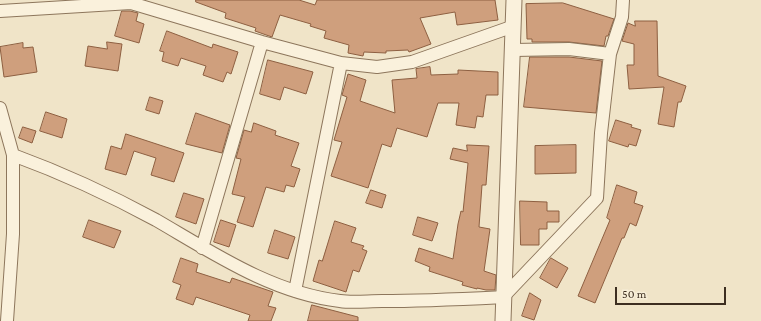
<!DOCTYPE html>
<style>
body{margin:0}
#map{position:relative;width:761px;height:321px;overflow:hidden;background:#f0e4c8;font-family:"Crimson Pro",serif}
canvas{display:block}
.scale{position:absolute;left:615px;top:287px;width:111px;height:18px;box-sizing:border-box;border:2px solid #3d2e20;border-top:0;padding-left:5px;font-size:12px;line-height:14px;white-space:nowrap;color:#3d2e20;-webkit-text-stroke:3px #f7eed8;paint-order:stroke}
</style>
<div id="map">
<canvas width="761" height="321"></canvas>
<div class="scale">50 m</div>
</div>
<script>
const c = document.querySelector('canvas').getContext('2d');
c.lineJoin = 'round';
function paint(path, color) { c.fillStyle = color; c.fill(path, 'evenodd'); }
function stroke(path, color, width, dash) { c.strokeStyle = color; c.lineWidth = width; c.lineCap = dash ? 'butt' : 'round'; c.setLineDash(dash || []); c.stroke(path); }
const building = new Path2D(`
 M 196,0 L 299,0 L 315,5 L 317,0 L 495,0 L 498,20 L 457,25 L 455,12 L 420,18 L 431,44 L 409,52 L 408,50 L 386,51 L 386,53 L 364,52 L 363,56 L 348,53 L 349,45 L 324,38 L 326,31 L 310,26 L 311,24 L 280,15 L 272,37 L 255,31 L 256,28 L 225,18 L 226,13 L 196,2 Z
 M 563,3 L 614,19 L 608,36 L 606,36 L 604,46 L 569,42 L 532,42 L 532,39 L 527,39 L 526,4 Z
 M 122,11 L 130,11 L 138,13 L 136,21 L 144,24 L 139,43 L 115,36 Z
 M 635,21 L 657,21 L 658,76 L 686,86 L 681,102 L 678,102 L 674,127 L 658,124 L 664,87 L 629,89 L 627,65 L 634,65 L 634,44 L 622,41 L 628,23 L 635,26 Z
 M 167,31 L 212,48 L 213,44 L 238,52 L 231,74 L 227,72 L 223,82 L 203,75 L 206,66 L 181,58 L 178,66 L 162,61 L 164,52 L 160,51 Z
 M 107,42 L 122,44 L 118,71 L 85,66 L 88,46 L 107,49 Z
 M 23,43 L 23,48 L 33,47 L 37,72 L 4,77 L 0,47 Z
 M 530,57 L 569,57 L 602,61 L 596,113 L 524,107 Z
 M 268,60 L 313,72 L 306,94 L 284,87 L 280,100 L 260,94 Z
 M 430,67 L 431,75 L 458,74 L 458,70 L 498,72 L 498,95 L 486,95 L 483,117 L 477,116 L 475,128 L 456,125 L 459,103 L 438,103 L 427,137 L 397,128 L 391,147 L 382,144 L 368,188 L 331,176 L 342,142 L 334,140 L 347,97 L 342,95 L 348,74 L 366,80 L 360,101 L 395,113 L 392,80 L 417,78 L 416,69 Z
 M 150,97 L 163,101 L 159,114 L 146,110 Z
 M 46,112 L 67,119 L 62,138 L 40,131 Z
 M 196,113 L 230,125 L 222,153 L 186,144 Z
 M 616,120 L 632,125 L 631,127 L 641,130 L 636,146 L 629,144 L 628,147 L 609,141 Z
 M 254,123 L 276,131 L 275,135 L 299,143 L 291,166 L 300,169 L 294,187 L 286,185 L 284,192 L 266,187 L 253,227 L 237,222 L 245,197 L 232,194 L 241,159 L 236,158 L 244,130 L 251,132 Z
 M 23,127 L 36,131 L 32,143 L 19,138 Z
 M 126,134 L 184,153 L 174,182 L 151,175 L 156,158 L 134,151 L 126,175 L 105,169 L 111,146 L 121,149 Z
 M 467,145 L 489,146 L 486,185 L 482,185 L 479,227 L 490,229 L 484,271 L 496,275 L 495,290 L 486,290 L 477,288 L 477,289 L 462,285 L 463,282 L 429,271 L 430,267 L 415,261 L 419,248 L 453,259 L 458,224 L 461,211 L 463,212 L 468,163 L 450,159 L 453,148 L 467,151 Z
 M 576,145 L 576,173 L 535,174 L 535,146 Z
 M 617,185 L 637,192 L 634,203 L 643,206 L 636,226 L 630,223 L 624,238 L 622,238 L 595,303 L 578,296 L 610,220 L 607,218 Z
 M 371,190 L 386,195 L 382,208 L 366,203 Z
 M 184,193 L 204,199 L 196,224 L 176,217 Z
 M 520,201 L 547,202 L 547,211 L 559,211 L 559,222 L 547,222 L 547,229 L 539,229 L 539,245 L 521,245 Z
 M 418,217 L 438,223 L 432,241 L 413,235 Z
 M 89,220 L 121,231 L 114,248 L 83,237 Z
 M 221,220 L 236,225 L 229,247 L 214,242 Z
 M 335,221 L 356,228 L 351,242 L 364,246 L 362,249 L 367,251 L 359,272 L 353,270 L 346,292 L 313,281 L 319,260 L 322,261 Z
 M 275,230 L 295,237 L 288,259 L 268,253 Z
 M 181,258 L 198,264 L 196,272 L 230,283 L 232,278 L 273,292 L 268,306 L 276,308 L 271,321 L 248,321 L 250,315 L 196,297 L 193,305 L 176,299 L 181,285 L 173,282 Z
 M 551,258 L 568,268 L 557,288 L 540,278 Z
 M 530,293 L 541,300 L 534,320 L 522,316 Z
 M 312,305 L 358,317 L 358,321 L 308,321 Z`);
paint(building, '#cf9f7d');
stroke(building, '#8d5f41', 1);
const minor = new Path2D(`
 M 0,11 L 131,3 L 262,42 L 341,63 L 377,67 L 412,62 L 514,26
 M 514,50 L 569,49 L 610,54
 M 0,108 L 13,155 L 13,234 L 7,321
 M 13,155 C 62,173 110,195 156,220 C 213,253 272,293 340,301 C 353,303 368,301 382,301 C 422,301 462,299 503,297 L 597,198 L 601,133 L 610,54 L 622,17 L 623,0
 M 202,248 L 262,42
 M 295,291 L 341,63`);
const tertiary = new Path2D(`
 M 503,321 L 514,0`);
stroke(minor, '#8d765c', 14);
stroke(tertiary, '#8d765c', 17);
stroke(minor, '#faf1dc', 12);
stroke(tertiary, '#faf1dc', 15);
</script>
